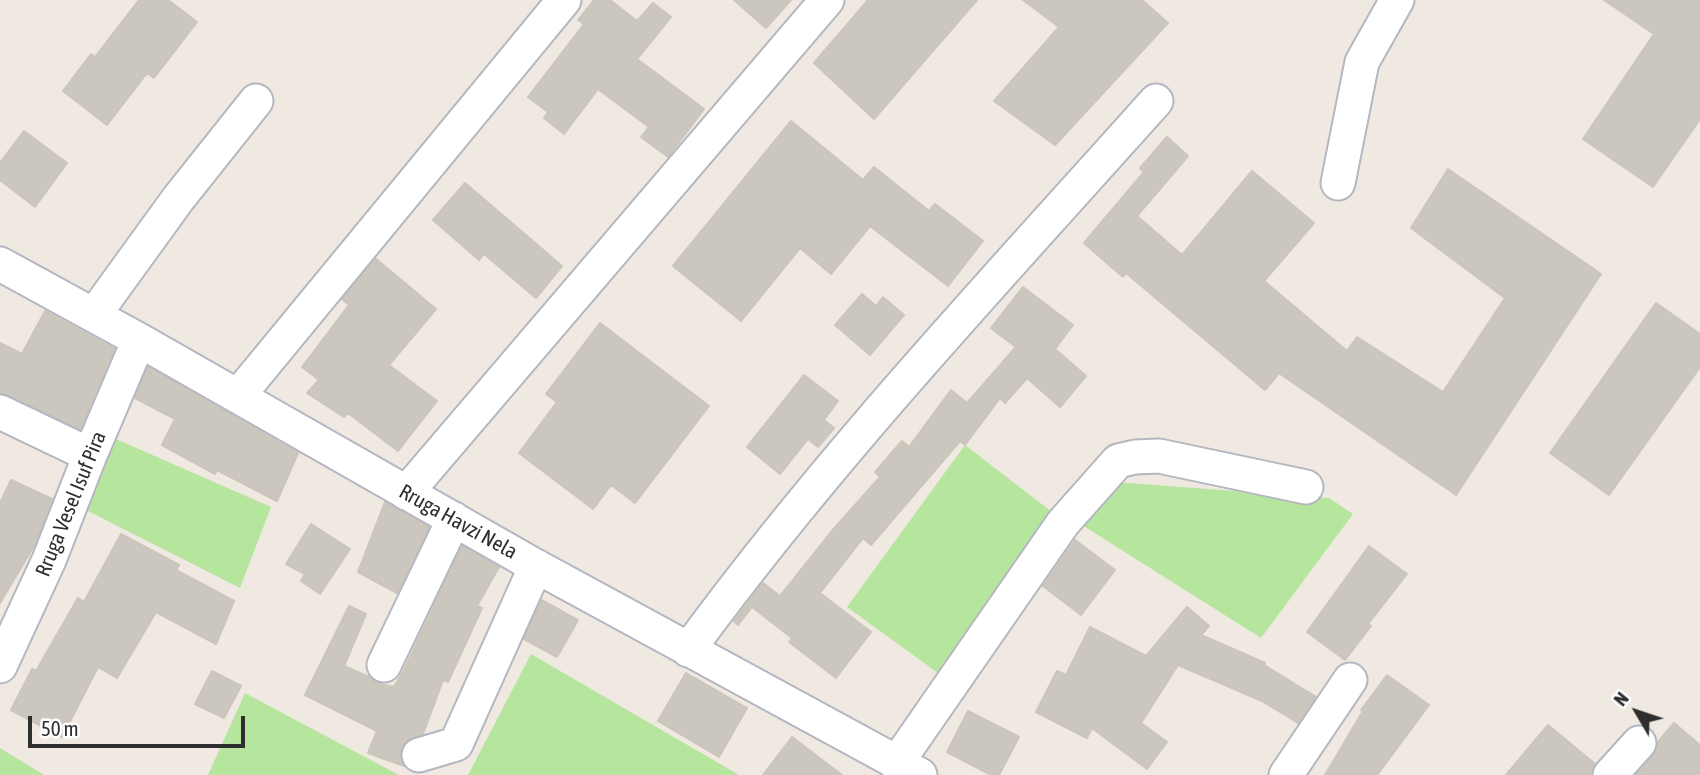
<!DOCTYPE html>
<style>
body{margin:0}
#map{position:relative;width:1700px;height:775px;overflow:hidden;background:#efe9e1;font-family:"Asap Condensed",sans-serif}
canvas{display:block}
.north{position:absolute;left:1602px;top:677px;width:70px;height:70px;-webkit-text-stroke:5px #fff;paint-order:stroke;rotate:309deg;font-size:19px;font-weight:700;line-height:28px;text-align:center;color:#2e2e2e}
.north::after{content:'';display:block;margin:auto;width:24px;height:32px;background:#2e2e2e;clip-path:polygon(50% 0,100% 100%,50% 72%,0 100%)}
.scale{position:absolute;left:28px;top:716px;width:217px;height:32px;box-sizing:border-box;border:4px solid #2e2e2e;border-top:0;padding-left:9px;font-size:21px;line-height:24px;white-space:nowrap;color:#2e2e2e;-webkit-text-stroke:5px #fff;paint-order:stroke}
</style>
<div id="map">
<canvas width="1700" height="775"></canvas>
<div class="north">N</div>
<div class="scale">50 m</div>
</div>
<script>
const c = document.querySelector('canvas').getContext('2d');
c.lineJoin = 'round';
function paint(path, color) { c.fillStyle = color; c.fill(path, 'evenodd'); }
function stroke(path, color, width, dash) { c.strokeStyle = color; c.lineWidth = width; c.lineCap = dash ? 'butt' : 'round'; c.setLineDash(dash || []); c.stroke(path); }
function label(font, color, halo, rows, align = 'center') {
  c.font = font + ' "Asap Condensed",sans-serif'; c.lineWidth = 5; c.setLineDash([]); c.textBaseline = 'middle'; c.strokeStyle = halo; c.fillStyle = color; for (const [text, x, y, turn = 0] of rows) {
    c.save(); c.translate(x, y); c.rotate((+turn || 0) * Math.PI / 180); c.textAlign = isNaN(turn) ? turn : align; if (halo) c.strokeText(text, 0, 0); c.fillText(text, 0, 0); c.restore();
  }
}
paint(new Path2D(`
 M 116,439 L 271,507 L 240,588 L 88,511 Z
 M 965,445 L 1052,512 L 938,673 L 847,607 Z
 M 1114,482 L 1329,498 L 1353,514 L 1261,638 L 1082,525 Z
 M 531,654 L 739,775 L 468,775 Z
 M 245,693 L 399,775 L 208,775 Z
 M 0,748 L 44,775 L 0,775 Z`), '#b6e59e');
const building = new Path2D(`
 M 139,0 L 168,0 L 197,22 L 154,78 L 147,73 L 107,125 L 63,91 L 91,54 L 95,57 Z
 M 594,0 L 610,0 L 637,21 L 653,3 L 671,17 L 637,59 L 704,109 L 668,157 L 641,137 L 649,127 L 598,89 L 564,134 L 544,118 L 548,112 L 528,97 L 584,24 L 578,20 Z
 M 734,0 L 791,0 L 766,28 Z
 M 868,0 L 977,0 L 874,119 L 814,63 Z
 M 1023,0 L 1142,0 L 1168,23 L 1055,145 L 994,101 L 1059,27 Z
 M 1604,0 L 1700,0 L 1700,119 L 1653,187 L 1583,139 L 1654,34 Z
 M 791,121 L 863,180 L 874,167 L 929,211 L 935,204 L 983,241 L 948,286 L 870,226 L 831,274 L 800,248 L 741,321 L 673,266 Z
 M 24,131 L 67,163 L 35,207 L 0,180 L 0,163 Z
 M 1167,137 L 1188,156 L 1137,216 L 1182,255 L 1252,171 L 1314,223 L 1264,281 L 1347,351 L 1357,337 L 1443,392 L 1505,298 L 1411,228 L 1448,169 L 1601,274 L 1456,495 L 1279,373 L 1265,390 L 1126,273 L 1123,277 L 1084,243 L 1144,172 L 1140,168 Z
 M 465,183 L 562,266 L 536,298 L 484,254 L 479,260 L 433,220 Z
 M 376,259 L 436,309 L 389,365 L 437,401 L 398,451 L 348,413 L 344,417 L 307,393 L 319,380 L 302,367 L 349,305 L 342,299 Z
 M 1023,287 L 1073,325 L 1055,349 L 1086,376 L 1060,407 L 1027,378 L 1005,403 L 1000,398 L 965,445 L 960,441 L 871,545 L 863,538 L 820,593 L 871,632 L 836,678 L 789,642 L 792,638 L 752,607 L 738,625 L 734,621 L 763,583 L 780,596 L 831,532 L 880,477 L 875,472 L 902,441 L 909,447 L 951,390 L 967,403 L 1016,347 L 991,328 Z
 M 862,294 L 876,306 L 883,297 L 904,315 L 870,355 L 835,325 Z
 M 1656,303 L 1700,334 L 1700,367 L 1609,495 L 1550,453 Z
 M 45,311 L 114,349 L 80,429 L 8,395 L 0,393 L 0,343 L 22,354 Z
 M 600,323 L 709,406 L 635,503 L 611,485 L 593,509 L 519,453 L 557,402 L 546,394 Z
 M 148,367 L 298,453 L 277,501 L 217,470 L 215,474 L 162,445 L 175,419 L 135,398 Z
 M 804,375 L 838,401 L 824,420 L 834,428 L 818,447 L 808,439 L 780,474 L 747,447 Z
 M 11,480 L 52,499 L 34,546 L 0,603 L 0,503 Z
 M 385,502 L 429,527 L 397,593 L 358,572 Z
 M 311,524 L 350,549 L 320,594 L 301,581 L 305,574 L 286,564 Z
 M 121,534 L 179,565 L 176,570 L 234,601 L 216,644 L 156,612 L 117,678 L 98,667 L 62,737 L 11,710 L 32,669 L 36,671 L 78,598 L 84,602 Z
 M 1075,540 L 1115,570 L 1081,615 L 1043,586 Z
 M 462,546 L 499,567 L 477,606 L 482,608 L 448,682 L 443,680 L 423,734 L 406,741 L 401,750 L 400,760 L 404,766 L 368,753 L 377,731 L 305,695 L 349,606 L 366,614 L 344,666 L 369,677 L 376,683 L 394,687 L 404,670 Z
 M 1369,546 L 1407,574 L 1368,624 L 1371,626 L 1345,660 L 1307,632 Z
 M 542,600 L 578,620 L 557,657 L 524,639 Z
 M 1187,607 L 1209,626 L 1201,635 L 1265,663 L 1264,665 L 1316,697 L 1298,723 L 1262,701 L 1178,665 L 1141,723 L 1167,742 L 1147,769 L 1092,728 L 1087,738 L 1036,712 L 1057,671 L 1066,675 L 1090,627 L 1146,656 Z
 M 212,671 L 241,686 L 224,718 L 195,704 Z
 M 686,673 L 747,708 L 719,757 L 658,721 Z
 M 1387,675 L 1429,705 L 1377,775 L 1325,775 L 1363,711 L 1361,710 Z
 M 968,711 L 1019,737 L 999,775 L 991,775 L 947,752 Z
 M 1674,723 L 1700,745 L 1700,775 L 1636,775 L 1653,756 L 1658,742 Z
 M 1548,725 L 1595,764 L 1591,775 L 1506,775 Z
 M 792,737 L 842,775 L 763,775 Z`);
paint(building, '#cbc7bf');
stroke(building, '#cbc5ba', 2);
const minor = new Path2D(`
 M 1338,183 L 1362,62 L 1397,0
 M 0,264 L 139,340 L 532,564 L 920,775
 M 94,315 L 178,199 L 256,101
 M 238,396 L 564,0
 M 0,412 L 90,455
 M 406,493 L 827,0
 M 688,650 C 830,456 996,280 1156,101
 M 384,665 L 454,519
 M 0,666 L 49,560 L 90,455 L 139,340
 M 419,755 L 456,744 L 536,566
 M 896,764 L 1063,523 L 1118,461 L 1135,457 L 1159,456 L 1306,487
 M 1286,775 L 1350,680
 M 1610,775 L 1639,743`);
stroke(minor, '#b4b7c1', 37);
stroke(minor, '#fff', 33);
label('21px', '#2e2e2e', '#fff', [
 ["Rruga Vesel Isuf Pira",71,504,-68],
 ["Rruga Havzi Nela",458,522,29]
]);
</script>
